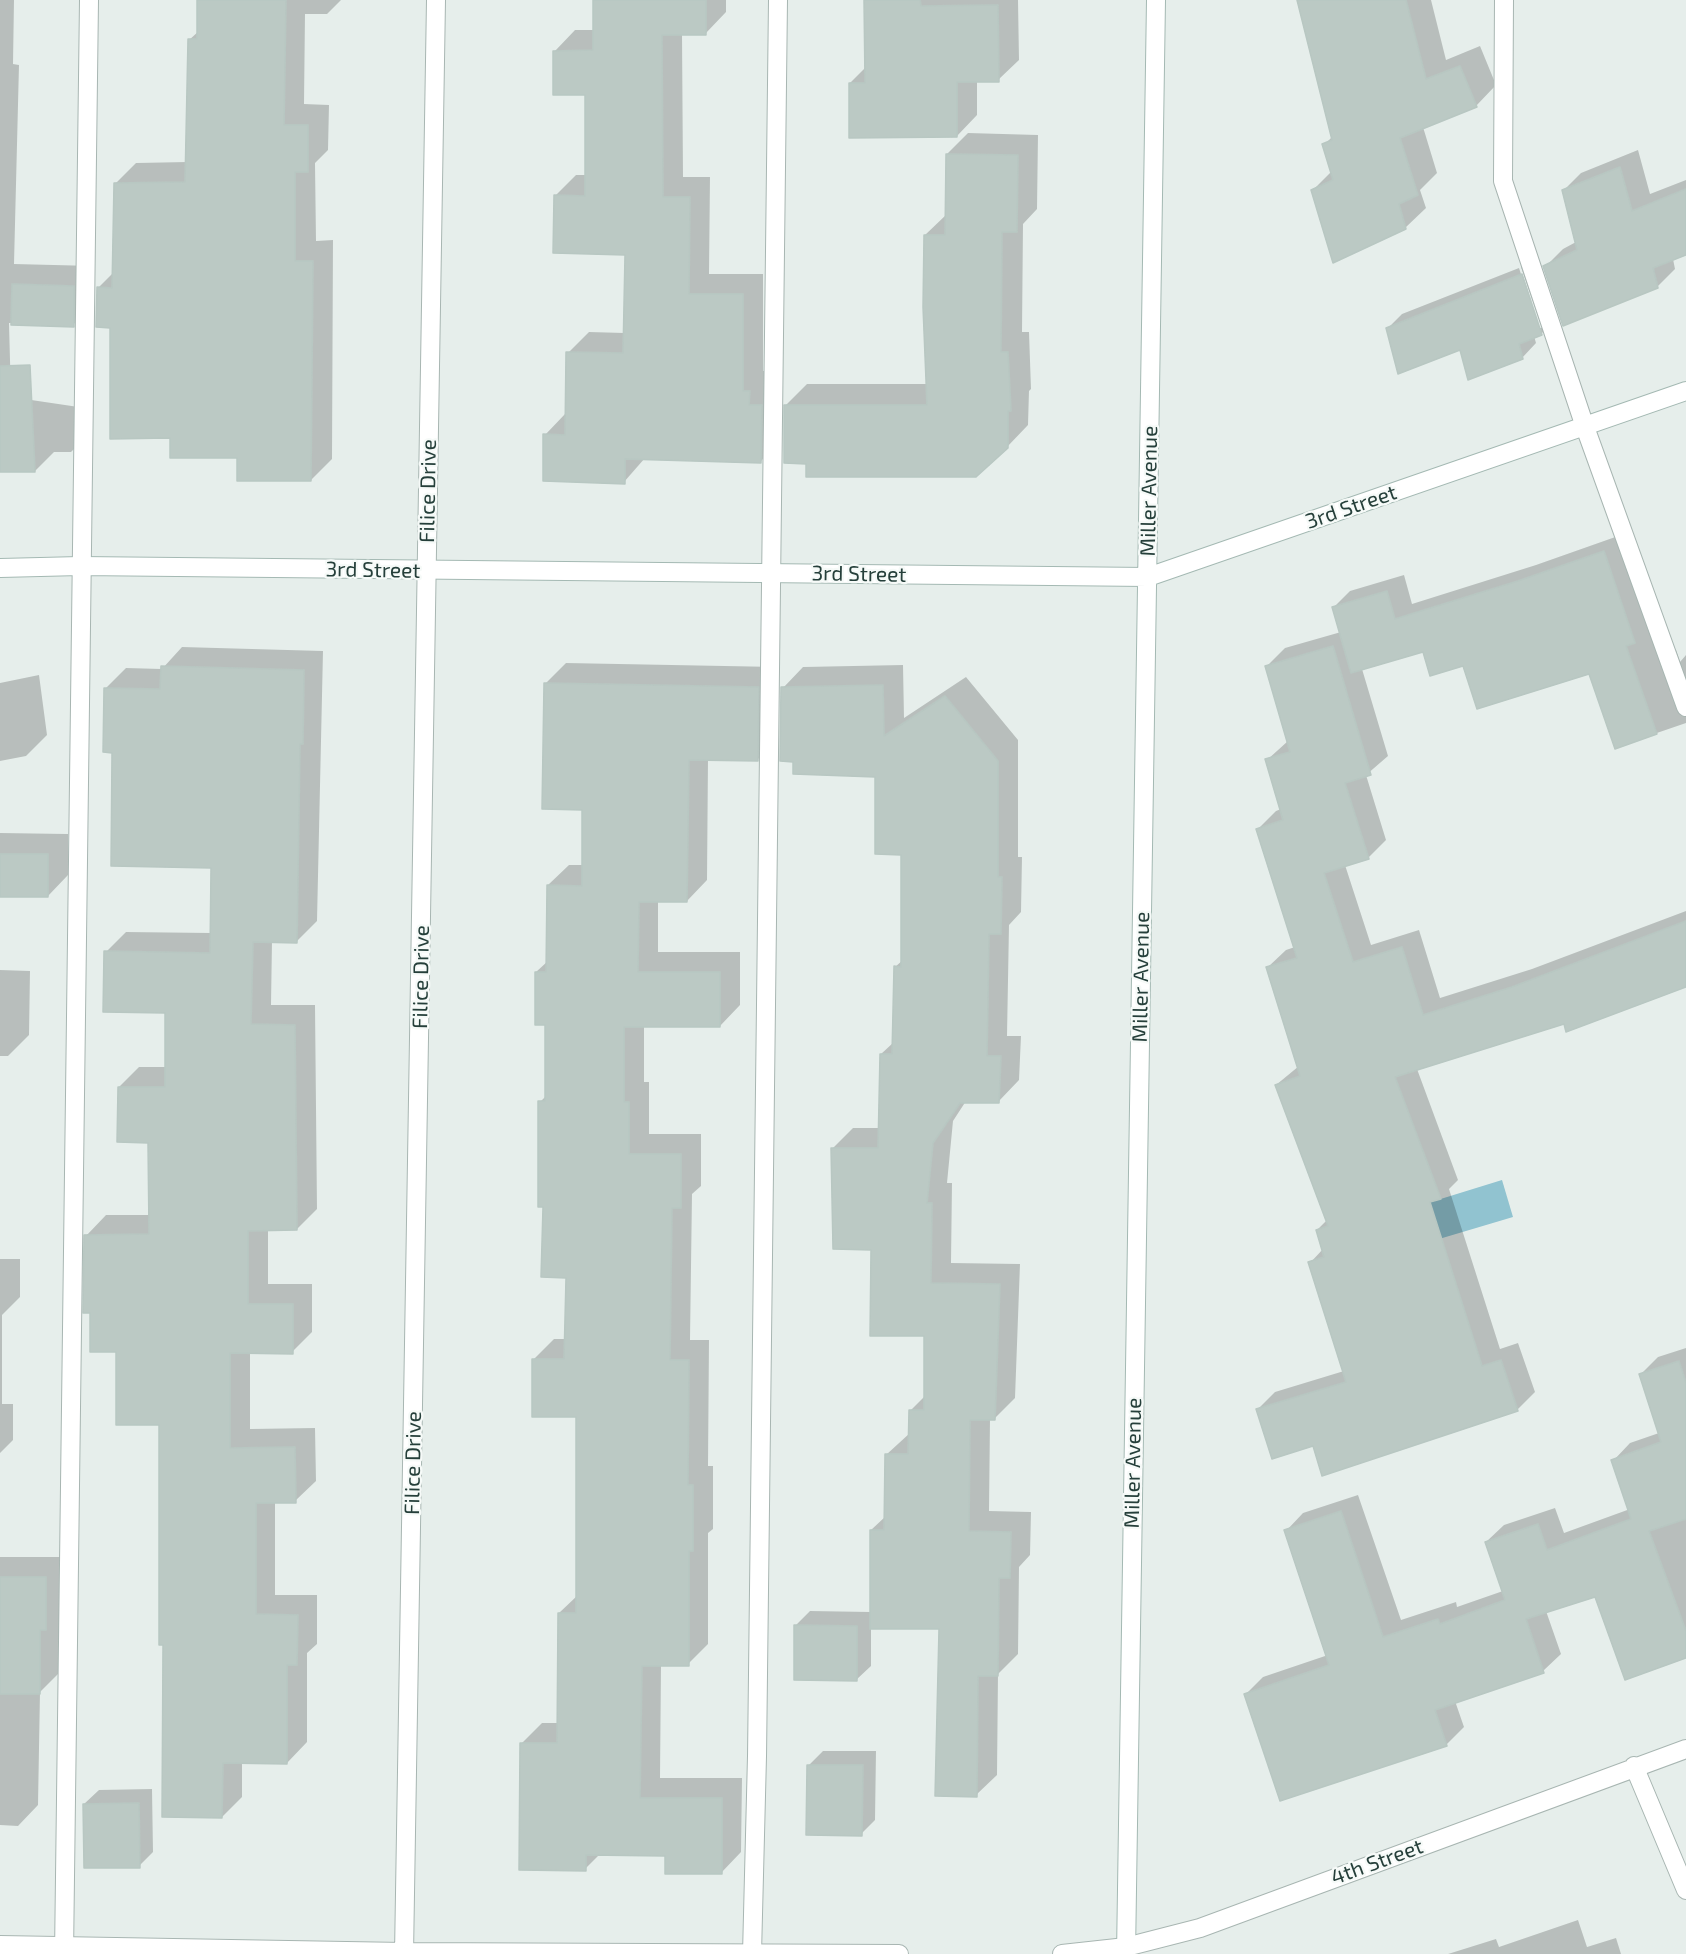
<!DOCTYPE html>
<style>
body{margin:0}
canvas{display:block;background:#e6eeeb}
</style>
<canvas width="1686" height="1954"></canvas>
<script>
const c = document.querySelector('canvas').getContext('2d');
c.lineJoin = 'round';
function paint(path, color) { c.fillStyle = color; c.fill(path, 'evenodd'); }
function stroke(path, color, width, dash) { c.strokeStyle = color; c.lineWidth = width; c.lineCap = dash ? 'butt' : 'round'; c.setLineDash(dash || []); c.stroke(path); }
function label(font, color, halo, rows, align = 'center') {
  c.font = font + ' "Exo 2",sans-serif'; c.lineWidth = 4.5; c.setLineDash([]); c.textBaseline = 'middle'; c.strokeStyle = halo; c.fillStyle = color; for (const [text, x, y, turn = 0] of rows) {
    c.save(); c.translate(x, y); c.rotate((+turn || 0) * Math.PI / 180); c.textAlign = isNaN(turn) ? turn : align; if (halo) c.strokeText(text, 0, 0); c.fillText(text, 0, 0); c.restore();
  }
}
paint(new Path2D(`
 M 1502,1180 L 1513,1217 L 1429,1242 L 1418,1206 Z`), '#91c3d0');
paint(new Path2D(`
 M 0,0 L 14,0 L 13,64 L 19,65 L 14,264 L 94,266 L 93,305 L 73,325 L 9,323 L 11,397 L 92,409 L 92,431 L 71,452 L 54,452 L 35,471 L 0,470 Z
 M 199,0 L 341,0 L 327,14 L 305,14 L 304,104 L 329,105 L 328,150 L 315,163 L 316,241 L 333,240 L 332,459 L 311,480 L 171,436 L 111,326 L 98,288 L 114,272 L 115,184 L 136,163 L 187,162 L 189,40 L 199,31 Z
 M 595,0 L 726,0 L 726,12 L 706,33 L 682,33 L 683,177 L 710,177 L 709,274 L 763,274 L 763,371 L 770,371 L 781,440 L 761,461 L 645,458 L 624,482 L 545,435 L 565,414 L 568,353 L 589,332 L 625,333 L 627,253 L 555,196 L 576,175 L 586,175 L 586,94 L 555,51 L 575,30 L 595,30 Z
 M 865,0 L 1018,0 L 1019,60 L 998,80 L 977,80 L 977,115 L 957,136 L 850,83 L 866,67 Z
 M 1299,0 L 1431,0 L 1446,60 L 1480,46 L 1496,85 L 1476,106 L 1423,127 L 1437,173 L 1420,190 L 1426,208 L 1405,228 L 1313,190 L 1332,171 L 1324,145 L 1333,136 Z
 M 968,133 L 1038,135 L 1037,209 L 1023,224 L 1022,332 L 1029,332 L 1031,389 L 1029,391 L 1028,425 L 1007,447 L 807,462 L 786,405 L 807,384 L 928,384 L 925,235 L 947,214 L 947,154 Z
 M 1638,150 L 1650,194 L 1686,180 L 1686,253 L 1673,259 L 1675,269 L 1657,287 L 1545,267 L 1563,249 L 1576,242 L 1563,191 L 1581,173 Z
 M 1536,261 L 1556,319 L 1542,333 L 1534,336 L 1536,343 L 1522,358 L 1461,348 L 1388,328 L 1402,314 L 1519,268 L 1539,328 L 1542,328 L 1521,267 Z
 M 1621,535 L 1661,655 L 1676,650 L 1680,662 L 1686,655 L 1686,723 L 1616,747 L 1590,672 L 1464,664 L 1424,651 L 1362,669 L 1388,756 L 1366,775 L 1386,840 L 1368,858 L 1345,865 L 1371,945 L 1419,930 L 1440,998 L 1532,969 L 1686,911 L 1686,985 L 1417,1069 L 1458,1180 L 1449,1189 L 1500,1349 L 1518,1343 L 1535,1392 L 1517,1410 L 1313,1444 L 1257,1410 L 1275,1392 L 1344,1371 L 1310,1263 L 1323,1249 L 1317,1230 L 1327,1220 L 1276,1085 L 1299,1066 L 1268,967 L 1286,950 L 1295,947 L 1258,829 L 1276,811 L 1281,809 L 1267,760 L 1288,741 L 1267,666 L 1285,648 L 1341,632 L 1334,607 L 1350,591 L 1404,575 L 1412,604 L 1536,565 Z
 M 182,647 L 323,651 L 317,921 L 297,941 L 272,941 L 271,1005 L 315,1005 L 317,1209 L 297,1229 L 268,1229 L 268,1284 L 312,1284 L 312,1332 L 292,1352 L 250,1352 L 250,1429 L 315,1428 L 316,1481 L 295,1501 L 275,1502 L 275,1595 L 317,1595 L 317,1644 L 307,1653 L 307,1742 L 287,1763 L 242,1762 L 242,1797 L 222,1817 L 165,1644 L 160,1424 L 92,1312 L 86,1236 L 106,1215 L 150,1215 L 149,1142 L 119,1087 L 139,1067 L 166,1067 L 166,1011 L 106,952 L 126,932 L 212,933 L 213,867 L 114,751 L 106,688 L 126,668 L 162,669 Z
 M 566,663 L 778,667 L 778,739 L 757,760 L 708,759 L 707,880 L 687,901 L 658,900 L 658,952 L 740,952 L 740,1005 L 720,1026 L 644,1026 L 644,1082 L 649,1082 L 649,1134 L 701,1134 L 701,1186 L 692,1194 L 690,1340 L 709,1340 L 708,1466 L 713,1466 L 713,1529 L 708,1533 L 708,1644 L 688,1664 L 661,1664 L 660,1778 L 742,1778 L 741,1852 L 721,1873 L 666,1855 L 601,1853 L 585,1869 L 522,1743 L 542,1723 L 559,1723 L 559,1613 L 578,1595 L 578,1416 L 533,1360 L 554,1339 L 566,1339 L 567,1276 L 545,1205 L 540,1102 L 546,1096 L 546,1023 L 536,972 L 548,961 L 548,885 L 569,865 L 583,865 L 583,809 L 545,684 Z
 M 903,665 L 904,718 L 966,677 L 1018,740 L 1018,857 L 1022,857 L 1021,912 L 1009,925 L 1007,1036 L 1021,1036 L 1019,1080 L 999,1101 L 966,1101 L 953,1121 L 947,1183 L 952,1183 L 951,1263 L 1020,1264 L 1015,1398 L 994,1419 L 990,1419 L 989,1511 L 1031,1512 L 1030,1555 L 1019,1567 L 1018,1654 L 998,1674 L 997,1775 L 976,1795 L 941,1627 L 871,1627 L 871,1666 L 856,1680 L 796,1625 L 810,1611 L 871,1612 L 871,1530 L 886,1516 L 887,1454 L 910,1433 L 910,1411 L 926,1395 L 926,1335 L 872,1249 L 832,1149 L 853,1128 L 880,1128 L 881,1054 L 894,1042 L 895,967 L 903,960 L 903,854 L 876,776 L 783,688 L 803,667 Z
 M 39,675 L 47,735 L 26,756 L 0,761 L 0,683 Z
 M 0,833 L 68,834 L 68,875 L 48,896 L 0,895 Z
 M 0,970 L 30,971 L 29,1035 L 8,1056 L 0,1056 Z
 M 0,1259 L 20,1259 L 20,1297 L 2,1315 L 2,1404 L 13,1404 L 13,1440 L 0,1453 Z
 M 1686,1348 L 1686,1656 L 1596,1595 L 1546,1611 L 1561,1654 L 1543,1671 L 1455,1701 L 1464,1727 L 1447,1744 L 1281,1799 L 1246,1694 L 1263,1677 L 1328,1655 L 1286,1531 L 1303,1513 L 1358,1495 L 1401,1620 L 1456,1602 L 1457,1607 L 1503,1591 L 1486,1542 L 1504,1525 L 1555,1508 L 1564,1533 L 1630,1509 L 1613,1461 L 1630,1443 L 1659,1433 L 1640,1375 L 1658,1357 Z
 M 0,1557 L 66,1557 L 60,1672 L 40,1692 L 38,1805 L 18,1826 L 0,1825 Z
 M 823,1751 L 876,1751 L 875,1820 L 861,1834 L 809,1765 Z
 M 152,1789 L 153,1852 L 139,1866 L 84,1804 L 99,1790 Z
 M 1578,1920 L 1587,1947 L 1616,1938 L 1621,1954 L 1448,1954 L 1496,1939 L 1499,1947 Z`), '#0003');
const building = new Path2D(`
 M 197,0 L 286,0 L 284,125 L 308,125 L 308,172 L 295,172 L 295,261 L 313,261 L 311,481 L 237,481 L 237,458 L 170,458 L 170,438 L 110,439 L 110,328 L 96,327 L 97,287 L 112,288 L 114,183 L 185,182 L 188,39 L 197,39 Z
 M 593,0 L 706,0 L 706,35 L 662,35 L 663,197 L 690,197 L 689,294 L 743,294 L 743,391 L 750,391 L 749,405 L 762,405 L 761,463 L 625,459 L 625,484 L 543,481 L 543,434 L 565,435 L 566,352 L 623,353 L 625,255 L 553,253 L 554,195 L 585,196 L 585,95 L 553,95 L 553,51 L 593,50 Z
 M 864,0 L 920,0 L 921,6 L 998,5 L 999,82 L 957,82 L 957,137 L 849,138 L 849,83 L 865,83 Z
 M 1297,0 L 1406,0 L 1426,79 L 1460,66 L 1477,107 L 1400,138 L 1418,195 L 1399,204 L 1406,229 L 1333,263 L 1311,190 L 1333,180 L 1322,144 L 1332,140 Z
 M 946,154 L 1018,155 L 1017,232 L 1002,232 L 1001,352 L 1008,352 L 1011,411 L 1008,411 L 1008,448 L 976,477 L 806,477 L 806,464 L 784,463 L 784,405 L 927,405 L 923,307 L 924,235 L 945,235 Z
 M 1620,167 L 1632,211 L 1686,189 L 1686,255 L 1653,268 L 1658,288 L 1563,326 L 1543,266 L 1577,250 L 1562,190 Z
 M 1522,274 L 1542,335 L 1519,344 L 1523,359 L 1468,380 L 1460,350 L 1398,374 L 1386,328 Z
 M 12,284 L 74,286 L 74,327 L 11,325 Z
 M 30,365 L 35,472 L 0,472 L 0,366 Z
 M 1604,551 L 1635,643 L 1626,646 L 1657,734 L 1615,749 L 1589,674 L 1477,709 L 1463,666 L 1430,676 L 1423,652 L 1351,673 L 1332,607 L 1387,591 L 1395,619 L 1518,581 Z
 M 1333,646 L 1371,775 L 1345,783 L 1369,859 L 1324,873 L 1353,962 L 1402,947 L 1423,1015 L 1512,987 L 1686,921 L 1686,987 L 1566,1032 L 1564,1024 L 1395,1077 L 1441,1199 L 1430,1202 L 1482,1366 L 1501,1360 L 1518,1411 L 1322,1476 L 1313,1446 L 1272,1459 L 1256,1409 L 1346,1382 L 1308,1262 L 1324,1257 L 1316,1230 L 1328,1226 L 1275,1085 L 1300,1076 L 1266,967 L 1297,958 L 1256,829 L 1283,820 L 1265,759 L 1290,752 L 1265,666 Z
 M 161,666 L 304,670 L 303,744 L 300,744 L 297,943 L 253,942 L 251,1024 L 295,1025 L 297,1230 L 248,1231 L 248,1304 L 293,1304 L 293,1354 L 230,1353 L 230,1448 L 295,1447 L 296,1503 L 256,1503 L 256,1614 L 298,1615 L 297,1665 L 287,1665 L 287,1764 L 223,1763 L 222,1818 L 162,1817 L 163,1645 L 159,1645 L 159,1425 L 116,1425 L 116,1352 L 90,1352 L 90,1313 L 83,1313 L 84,1235 L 149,1234 L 148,1143 L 117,1142 L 118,1087 L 165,1087 L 165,1013 L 103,1012 L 104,951 L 210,953 L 211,868 L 111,866 L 112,753 L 103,752 L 104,688 L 160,689 Z
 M 544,683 L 759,687 L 758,761 L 689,760 L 687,902 L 639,902 L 638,972 L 720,972 L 720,1027 L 624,1027 L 624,1102 L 629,1102 L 629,1154 L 681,1154 L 681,1208 L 672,1208 L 670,1360 L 689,1360 L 688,1485 L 693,1485 L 693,1551 L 689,1551 L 689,1666 L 642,1666 L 640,1798 L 722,1798 L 722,1874 L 665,1874 L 665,1856 L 586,1855 L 586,1871 L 519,1870 L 520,1743 L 557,1743 L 558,1613 L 576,1613 L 576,1417 L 532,1417 L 532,1359 L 564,1359 L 566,1278 L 541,1277 L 543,1207 L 538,1207 L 538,1101 L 545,1101 L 545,1025 L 535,1025 L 535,972 L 546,972 L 547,885 L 582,886 L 582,810 L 542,809 Z
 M 883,685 L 884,736 L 945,696 L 998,761 L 998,877 L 1002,877 L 1001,934 L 989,934 L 987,1056 L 1001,1056 L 999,1103 L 960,1103 L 933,1143 L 927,1203 L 932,1203 L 931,1283 L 1000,1284 L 995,1420 L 970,1420 L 969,1531 L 1011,1532 L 1010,1578 L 999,1578 L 998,1676 L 978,1676 L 977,1797 L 935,1796 L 939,1629 L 870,1629 L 870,1530 L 884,1530 L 885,1454 L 908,1454 L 909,1410 L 924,1410 L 924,1336 L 870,1336 L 871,1250 L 833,1249 L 831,1148 L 878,1148 L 880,1054 L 892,1054 L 894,966 L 901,967 L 901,855 L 875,854 L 875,777 L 793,774 L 793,762 L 780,761 L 781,687 Z
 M 0,854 L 48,854 L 48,897 L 0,897 Z
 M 1679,1361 L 1686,1383 L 1686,1519 L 1649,1531 L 1686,1631 L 1686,1658 L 1625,1680 L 1595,1597 L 1526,1619 L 1544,1673 L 1435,1710 L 1447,1746 L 1280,1801 L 1244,1694 L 1329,1665 L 1284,1530 L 1341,1511 L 1383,1637 L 1438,1619 L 1440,1624 L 1505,1600 L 1485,1542 L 1538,1524 L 1547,1550 L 1631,1519 L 1611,1460 L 1661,1442 L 1639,1374 Z
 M 0,1577 L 46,1577 L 46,1630 L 40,1630 L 40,1694 L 0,1694 Z
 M 794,1625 L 857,1626 L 857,1681 L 794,1680 Z
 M 807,1765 L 863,1765 L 862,1836 L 806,1835 Z
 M 139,1803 L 140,1868 L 84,1868 L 83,1804 Z`);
paint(building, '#bbc9c4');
stroke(building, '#b8c7c2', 1.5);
const lane = new Path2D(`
 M 1504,0 L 1503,181 L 1585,427 L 1686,707
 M 64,1954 L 89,0
 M 752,1954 L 757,1756 L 778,0`);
const street = new Path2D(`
 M 1634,1766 L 1686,1890
 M 0,1945 L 404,1952 L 899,1954
 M 404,1954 L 436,0
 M 1062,1954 L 1126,1947 L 1200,1928 L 1686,1749`);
const secondary = new Path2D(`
 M 0,568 L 80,566 L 1148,577 L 1686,391
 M 1126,1954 L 1156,0`);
stroke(lane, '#a8b6b2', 20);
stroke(street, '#a8b6b2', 20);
stroke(secondary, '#a4b9b3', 20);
stroke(lane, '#fff', 18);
stroke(street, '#fff', 18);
stroke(secondary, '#fff', 18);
label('21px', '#253f3a', '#f6faf8', [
 ["Filice Drive",428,491,-89],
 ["Miller Avenue",1149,491,-89],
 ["3rd Street",1351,507,-19],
 ["3rd Street",373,570,1],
 ["3rd Street",859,574,1],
 ["Filice Drive",421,977,-89],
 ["Miller Avenue",1141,977,-89],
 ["Filice Drive",413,1463,-89],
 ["Miller Avenue",1133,1463,-89],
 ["4th Street",1377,1862,-20]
]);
</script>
